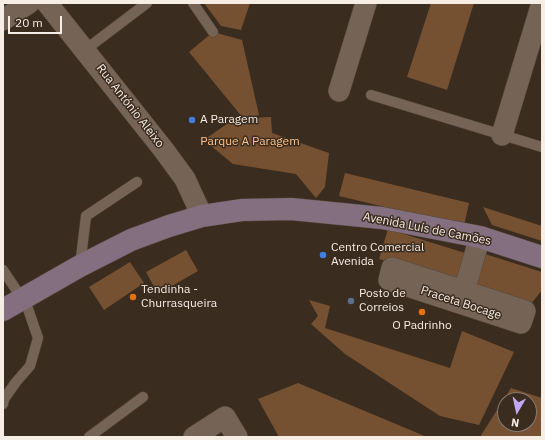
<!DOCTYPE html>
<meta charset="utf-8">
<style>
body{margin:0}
#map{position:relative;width:545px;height:440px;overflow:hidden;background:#3b2c20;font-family:"IBM Plex Sans",sans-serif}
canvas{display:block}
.frame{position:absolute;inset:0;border:4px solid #f6ede4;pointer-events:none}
.north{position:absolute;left:497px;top:392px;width:40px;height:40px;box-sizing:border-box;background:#3b2c20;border:1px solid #86796e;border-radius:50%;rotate:189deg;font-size:11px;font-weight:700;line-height:16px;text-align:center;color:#f6ede4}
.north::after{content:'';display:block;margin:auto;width:14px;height:18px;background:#c0a8f3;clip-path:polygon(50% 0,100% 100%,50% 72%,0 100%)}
.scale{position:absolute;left:8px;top:16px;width:54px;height:18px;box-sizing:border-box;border:2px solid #f6ede4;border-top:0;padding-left:5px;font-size:12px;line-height:14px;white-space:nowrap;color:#f6ede4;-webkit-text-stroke:3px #3b2c20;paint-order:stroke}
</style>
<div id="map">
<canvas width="545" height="440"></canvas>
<div class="frame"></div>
<div class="north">N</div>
<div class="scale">20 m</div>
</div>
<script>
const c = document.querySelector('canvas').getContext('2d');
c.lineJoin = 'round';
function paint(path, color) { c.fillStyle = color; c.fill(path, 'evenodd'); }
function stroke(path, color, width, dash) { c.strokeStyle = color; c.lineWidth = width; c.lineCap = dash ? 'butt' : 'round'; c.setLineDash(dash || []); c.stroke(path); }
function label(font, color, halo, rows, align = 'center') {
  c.font = font + ' "IBM Plex Sans",sans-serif'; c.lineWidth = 3; c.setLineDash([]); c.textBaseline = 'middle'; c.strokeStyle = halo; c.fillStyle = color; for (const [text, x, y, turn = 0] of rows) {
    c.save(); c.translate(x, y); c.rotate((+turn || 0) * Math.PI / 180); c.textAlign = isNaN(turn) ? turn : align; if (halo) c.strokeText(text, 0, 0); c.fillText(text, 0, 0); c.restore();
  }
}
paint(new Path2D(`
 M 204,3 L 250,3 L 241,30 L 221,26 Z
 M 431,3 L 474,3 L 447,90 L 407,77 Z
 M 213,32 L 242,40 L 259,115 L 247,118 L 271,117 L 272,133 L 329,153 L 325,187 L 316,198 L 296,174 L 233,164 L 204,140 L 234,119 L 243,118 L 189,52 Z
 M 345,173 L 469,203 L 464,226 L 339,196 Z
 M 483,207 L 542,226 L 542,241 L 492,225 Z
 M 388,229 L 465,253 L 456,283 L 379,259 Z
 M 186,250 L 198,271 L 158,294 L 146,272 Z
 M 485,254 L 542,272 L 542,290 L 531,304 L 475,286 Z
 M 130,262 L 144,283 L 104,310 L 89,287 Z
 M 309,300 L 330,306 L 325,328 L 450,368 L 462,331 L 514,352 L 479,425 L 440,416 L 345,354 L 311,324 L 318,316 Z
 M 298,383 L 427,437 L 279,437 L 258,399 Z
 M 511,388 L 542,398 L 542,437 L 480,437 ZM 505,400 L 529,400 L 529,424 L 505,424 Z`), '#755131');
const lane = new Path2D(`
 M 193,3 L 213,32
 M 85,50 L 147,3
 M 371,95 L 542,147
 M 80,266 L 86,216 L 137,182
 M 3,270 L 27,306 L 38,338 L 30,366 L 16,382 L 4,399 L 3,404
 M 89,437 L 143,397`);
const street = new Path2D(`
 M 47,3 L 163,149 L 185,179 L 202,216
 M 3,20 L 29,3
 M 339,91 L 366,3
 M 502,135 L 542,3
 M 464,291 L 525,311 L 521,323 L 389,280 L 392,268 L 464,291 L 480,237
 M 194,437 L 225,417 L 237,437`);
const secondary = new Path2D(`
 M 3,310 L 80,266 L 131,240 L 169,226 L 202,216 L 242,210 L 291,209 L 382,218 L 480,237 L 542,257`);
stroke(lane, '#55493d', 11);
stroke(street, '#55493d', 22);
stroke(secondary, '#55493d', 23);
stroke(lane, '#756456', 10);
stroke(street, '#756456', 21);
stroke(secondary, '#836f7f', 22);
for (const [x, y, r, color] of [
 [192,120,4,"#3f7fe0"],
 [323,255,4,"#3f7fe0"],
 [133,297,4,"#e8710a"],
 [351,301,4,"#5c6f8a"],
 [422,312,4,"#e8710a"]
]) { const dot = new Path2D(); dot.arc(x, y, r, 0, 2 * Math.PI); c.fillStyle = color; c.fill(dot); stroke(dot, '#3b2c20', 1.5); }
label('12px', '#f6ede4', '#3b2c20', [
 ["Rua António Aleixo",130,106,52],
 ["Avenida Luís de Camões",427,229,11],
 ["Praceta Bocage",461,303,18]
]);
label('12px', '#f6ede4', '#3b2c20', [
 ["A Paragem",200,120],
 ["Centro Comercial",331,248],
 ["Avenida",331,262],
 ["Tendinha -",141,290],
 ["Churrasqueira",141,304],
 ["Posto de",359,294],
 ["Correios",359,308],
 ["O Padrinho",422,326,"center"]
], 'left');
label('12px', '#fec38e', '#3b2c20', [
 ["Parque A Paragem",250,142]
]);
</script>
